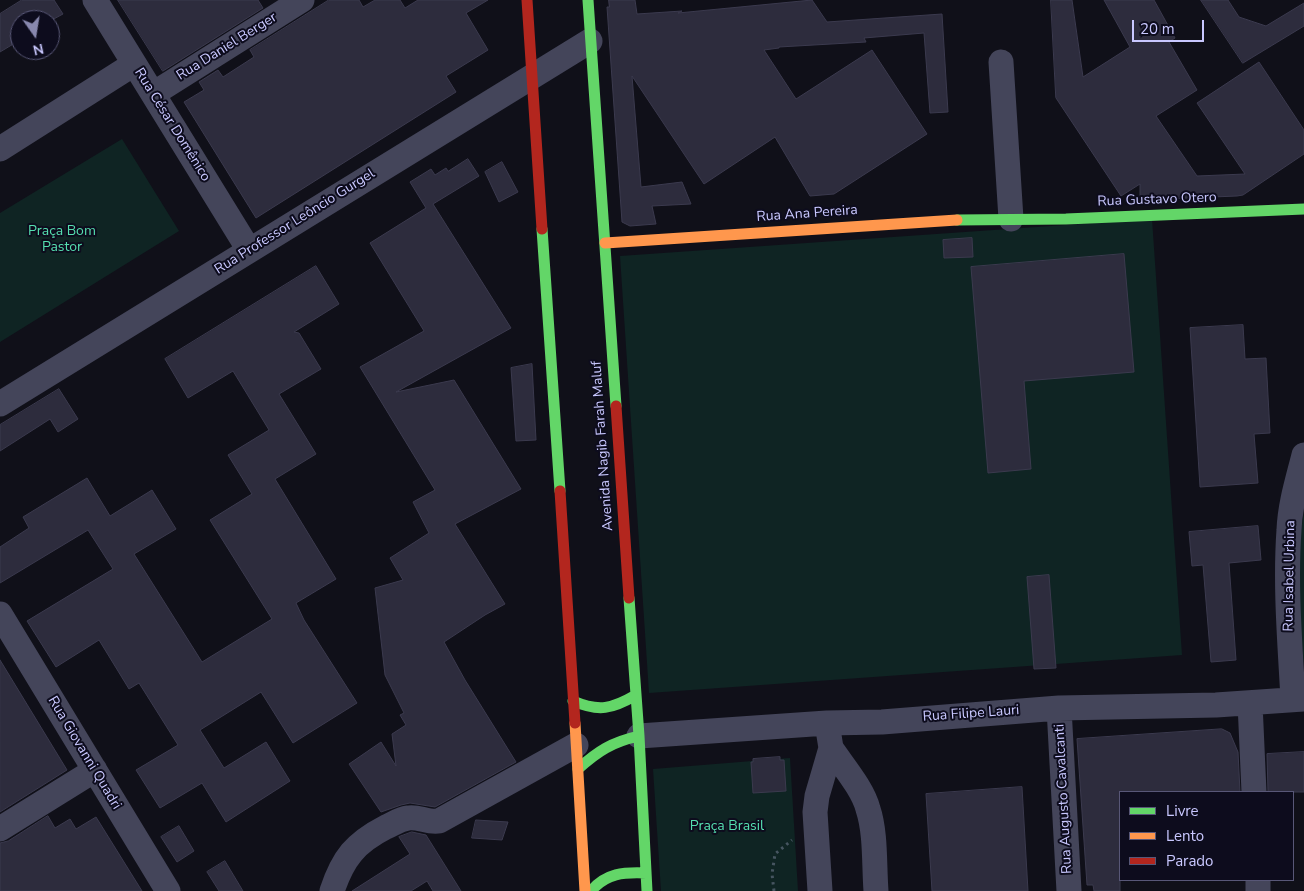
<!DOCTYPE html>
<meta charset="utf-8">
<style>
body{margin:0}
#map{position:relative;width:1304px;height:891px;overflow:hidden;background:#101019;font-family:"Nunito Sans",sans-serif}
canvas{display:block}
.legend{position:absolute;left:1119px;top:791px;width:175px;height:90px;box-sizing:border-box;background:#0d0c1d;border:1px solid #585777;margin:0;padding:6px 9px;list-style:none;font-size:15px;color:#c9c8ff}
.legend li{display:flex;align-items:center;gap:10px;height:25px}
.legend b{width:25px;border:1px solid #585777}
.north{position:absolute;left:10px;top:10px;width:50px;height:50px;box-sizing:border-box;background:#0d0c1d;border:1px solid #585777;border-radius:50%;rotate:167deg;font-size:14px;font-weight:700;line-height:20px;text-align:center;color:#c9c8ff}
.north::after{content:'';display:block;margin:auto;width:18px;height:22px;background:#8888ae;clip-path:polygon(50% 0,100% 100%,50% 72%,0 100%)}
.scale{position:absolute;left:1132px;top:20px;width:72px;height:22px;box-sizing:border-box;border:2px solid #c9c8ff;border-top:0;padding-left:6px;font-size:15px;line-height:18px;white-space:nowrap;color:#c9c8ff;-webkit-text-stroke:4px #0d0c1d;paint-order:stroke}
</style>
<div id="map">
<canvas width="1304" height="891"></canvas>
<ul class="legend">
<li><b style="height:6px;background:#63d668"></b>Livre</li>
<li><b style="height:6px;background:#ff974d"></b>Lento</li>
<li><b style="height:6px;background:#b3261e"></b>Parado</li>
</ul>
<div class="north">N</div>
<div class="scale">20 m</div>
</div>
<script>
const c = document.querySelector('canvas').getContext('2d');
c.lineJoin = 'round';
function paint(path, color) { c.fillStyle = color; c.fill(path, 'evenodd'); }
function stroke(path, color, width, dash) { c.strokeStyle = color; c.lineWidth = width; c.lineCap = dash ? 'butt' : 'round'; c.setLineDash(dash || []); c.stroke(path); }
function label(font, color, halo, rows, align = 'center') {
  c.font = font + ' "Nunito Sans",sans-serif'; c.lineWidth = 4; c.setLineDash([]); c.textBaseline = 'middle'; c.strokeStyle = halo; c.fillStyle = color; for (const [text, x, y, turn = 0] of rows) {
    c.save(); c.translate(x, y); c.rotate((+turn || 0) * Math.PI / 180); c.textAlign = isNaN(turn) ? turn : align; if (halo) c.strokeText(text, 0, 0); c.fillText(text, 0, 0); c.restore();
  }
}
paint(new Path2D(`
 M 122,139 L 179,231 L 0,342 L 0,213 Z
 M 1152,219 L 1182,655 L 649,693 L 620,256 Z
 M 1304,512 L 1304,665 L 1299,614 L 1298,549 Z
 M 790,758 L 798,891 L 661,891 L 653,769 Z`), '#0f2423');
const building = new Path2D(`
 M 22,0 L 54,0 L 63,14 L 50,21 L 50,20 L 20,20 L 20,40 L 0,52 L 0,14 Z
 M 118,0 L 258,0 L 263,8 L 163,71 Z
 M 329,0 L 359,0 L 363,7 L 375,0 L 400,0 L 405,8 L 418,0 L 488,0 L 466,13 L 488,50 L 446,76 L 456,92 L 256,218 L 184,102 L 204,90 L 199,82 L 218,70 L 223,77 L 254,57 L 250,50 Z
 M 609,0 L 635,0 L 637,14 L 682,11 L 678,13 L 812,0 L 827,22 L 942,14 L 948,112 L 930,113 L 924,33 L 864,38 L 866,42 L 779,47 L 779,48 L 764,50 L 796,99 L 872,50 L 927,134 L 834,194 L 810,196 L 775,137 L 704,184 L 632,76 L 641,187 L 682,182 L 691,204 L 652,206 L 656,224 L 630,226 L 622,222 L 607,7 L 609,7 Z
 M 1051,0 L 1072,0 L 1083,77 L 1130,47 L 1104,0 L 1154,0 L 1175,38 L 1169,42 L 1197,90 L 1156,116 L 1197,176 L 1245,174 L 1197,103 L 1259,62 L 1304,130 L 1304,154 L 1243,195 L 1237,196 L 1140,200 L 1140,184 L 1121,196 L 1056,98 Z
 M 1201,0 L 1228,0 L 1239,17 L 1266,26 L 1304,3 L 1304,26 L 1243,63 Z
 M 468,159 L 479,176 L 433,204 L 511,328 L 396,392 L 454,380 L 521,489 L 455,524 L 505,604 L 485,615 L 444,642 L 465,680 L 516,762 L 435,807 L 410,803 L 401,805 L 381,812 L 349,764 L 381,742 L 396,766 L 392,734 L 406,725 L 400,715 L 404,713 L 385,675 L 375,588 L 403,580 L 390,558 L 429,533 L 413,502 L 435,490 L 360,367 L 424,331 L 370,243 L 426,208 L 410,182 L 431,169 L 435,175 L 446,168 L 448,171 Z
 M 502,162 L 518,192 L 499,202 L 485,172 Z
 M 972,238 L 973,257 L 944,258 L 943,240 Z
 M 1124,254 L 1134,372 L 1024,381 L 1031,469 L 988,473 L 971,267 Z
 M 316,266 L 339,304 L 294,332 L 299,333 L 321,369 L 279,394 L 316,454 L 275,479 L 336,579 L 296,603 L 304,620 L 357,703 L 293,743 L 261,692 L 200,730 L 224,768 L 266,742 L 290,781 L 226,822 L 202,783 L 160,808 L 136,770 L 178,745 L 139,683 L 129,689 L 99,640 L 56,667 L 27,621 L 113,569 L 88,530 L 0,583 L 0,547 L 29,528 L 23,517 L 87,478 L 110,516 L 152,490 L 176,529 L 134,554 L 202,662 L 272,619 L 210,520 L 252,494 L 228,455 L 269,430 L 233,371 L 188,398 L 165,359 Z
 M 1243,325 L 1245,359 L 1266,358 L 1270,433 L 1254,434 L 1258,483 L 1200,487 L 1190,328 Z
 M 532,364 L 536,440 L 516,441 L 511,368 Z
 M 59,389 L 78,419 L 58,432 L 50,419 L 0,451 L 0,425 Z
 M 1258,526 L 1261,560 L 1229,563 L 1236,660 L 1211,662 L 1203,565 L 1192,566 L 1189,532 Z
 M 1049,575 L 1056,668 L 1034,669 L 1027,577 Z
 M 0,660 L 67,770 L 0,812 Z
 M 1222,729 L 1230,733 L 1238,752 L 1240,792 L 1120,792 L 1120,891 L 1094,891 L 1093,885 L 1087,885 L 1077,739 Z
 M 1304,752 L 1304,792 L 1268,792 L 1267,754 Z
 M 780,757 L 780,760 L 784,760 L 786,791 L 753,793 L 751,762 L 753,762 L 753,759 Z
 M 1022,787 L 1028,891 L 932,891 L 926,794 Z
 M 48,816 L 55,828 L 70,819 L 76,829 L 96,817 L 142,891 L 0,891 L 0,843 L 8,841 Z
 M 476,820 L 508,822 L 502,840 L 472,838 Z
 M 179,826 L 194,851 L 177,862 L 161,837 Z
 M 412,832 L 426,835 L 461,891 L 433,891 L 427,881 L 411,891 L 352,891 L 410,854 L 399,837 Z
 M 225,861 L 243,891 L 219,891 L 207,872 Z`);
paint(building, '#2d2c3d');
stroke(building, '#3b3a4e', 1);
stroke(new Path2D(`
 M 774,891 L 772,874 L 775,854 L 792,840`), '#465560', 3, [2.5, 4]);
stroke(new Path2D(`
 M 95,0 L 249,250
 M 1001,62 L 1011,219
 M 153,94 L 302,0
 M 0,149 L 134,64
 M 0,404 L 590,41
 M 0,614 L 168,891
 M 1293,699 C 1290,643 1285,586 1289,530 C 1290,504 1298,479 1304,455
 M 1250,703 L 1254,792
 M 1059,708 L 1069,891
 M 639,736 L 827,723 L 882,722 L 1059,708 L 1216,705 L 1304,699
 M 831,748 C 843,766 863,789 868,809 C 876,833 874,865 876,891
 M 0,829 L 95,770
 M 1258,880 L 1258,891
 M 332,891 C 343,858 355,843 386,827 C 393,824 400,819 408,818 C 418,816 428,823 439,821 L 576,745
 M 820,891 L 815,812 L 817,796 L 831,748 L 827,723`), '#44455a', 25);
stroke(new Path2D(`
 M 588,0 L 616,406
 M 957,220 L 1066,219 L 1304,209
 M 542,229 L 560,491
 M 629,598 L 639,736 L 647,891
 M 573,701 C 599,712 612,709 636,695
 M 578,769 C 598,751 612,742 639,736
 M 591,891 C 606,873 624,872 646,873`), '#63d668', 11);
stroke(new Path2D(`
 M 605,243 L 957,220
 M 575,723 L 585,891`), '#ff974d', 11);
stroke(new Path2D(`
 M 527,0 L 542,229
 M 616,406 L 629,598
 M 560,491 L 575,723`), '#b3261e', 11);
label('14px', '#c9c8ff', '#0d0c1d', [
 ["Rua Daniel Berger",227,47,-32],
 ["Rua César Domênico",172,125,58],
 ["Rua Gustavo Otero",1157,200,-2],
 ["Rua Ana Pereira",807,214,-4],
 ["Rua Professor Leôncio Gurgel",295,222,-32],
 ["Avenida Nagib Farah Maluf",603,446,-94],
 ["Rua Isabel Urbina",1290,576,-89],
 ["Rua Filipe Lauri",971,714,-4],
 ["Rua Giovanni Quadri",84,753,59],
 ["Rua Augusto Cavalcanti",1064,799,-93]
]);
label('14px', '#55deaf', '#0d0c1d', [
 ["Praça Bom",62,232],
 ["Pastor",62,248],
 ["Praça Brasil",727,827]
]);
</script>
